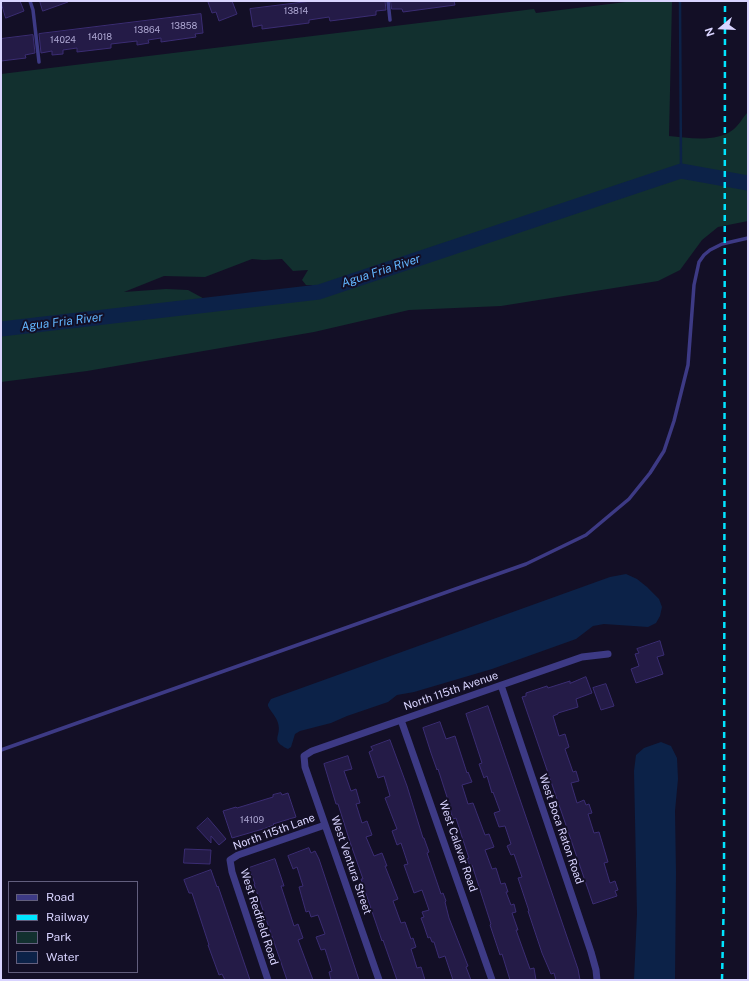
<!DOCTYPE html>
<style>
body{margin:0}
#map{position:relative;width:749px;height:981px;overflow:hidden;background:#130f26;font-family:"Public Sans",sans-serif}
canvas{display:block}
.frame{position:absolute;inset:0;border:2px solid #d9d4ff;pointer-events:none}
.legend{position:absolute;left:8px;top:881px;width:130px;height:92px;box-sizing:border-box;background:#130f26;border:1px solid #625e7d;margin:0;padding:5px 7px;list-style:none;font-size:12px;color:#d9d4ff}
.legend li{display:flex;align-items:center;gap:8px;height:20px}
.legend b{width:20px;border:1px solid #625e7d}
.north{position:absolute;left:701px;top:8px;width:40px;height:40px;-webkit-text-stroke:3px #130f26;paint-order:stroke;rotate:251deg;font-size:11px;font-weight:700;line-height:16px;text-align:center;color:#d9d4ff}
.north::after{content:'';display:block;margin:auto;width:14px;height:18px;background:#d9d4ff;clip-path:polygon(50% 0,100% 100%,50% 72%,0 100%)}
</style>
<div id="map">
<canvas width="749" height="981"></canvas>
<div class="frame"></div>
<ul class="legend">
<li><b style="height:5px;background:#3d3a85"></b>Road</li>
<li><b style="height:5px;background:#00e5ff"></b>Railway</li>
<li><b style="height:11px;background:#12302f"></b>Park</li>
<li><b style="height:11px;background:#0c2248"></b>Water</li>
</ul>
<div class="north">N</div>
</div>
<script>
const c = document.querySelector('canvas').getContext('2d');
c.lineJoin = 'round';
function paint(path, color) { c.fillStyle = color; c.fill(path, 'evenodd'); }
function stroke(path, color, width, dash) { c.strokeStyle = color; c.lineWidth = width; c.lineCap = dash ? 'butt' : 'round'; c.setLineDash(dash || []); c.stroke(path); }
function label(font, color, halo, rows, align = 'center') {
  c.font = font + ' "Public Sans",sans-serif'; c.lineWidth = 4; c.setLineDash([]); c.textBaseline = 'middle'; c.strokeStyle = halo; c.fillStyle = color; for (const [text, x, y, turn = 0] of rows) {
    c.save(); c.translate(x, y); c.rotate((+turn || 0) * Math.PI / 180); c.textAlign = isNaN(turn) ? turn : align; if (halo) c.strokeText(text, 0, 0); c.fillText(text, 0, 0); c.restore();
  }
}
paint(new Path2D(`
 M 634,1 L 672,1 L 669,136 C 689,138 717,143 734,129 C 739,125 743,117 748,112 L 748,221 L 718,227 L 702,240 L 680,270 L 658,281 L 501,306 L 409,310 L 314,332 L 87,371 L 1,382 L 1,74 L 534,9 L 536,13 ZM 252,259 L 264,260 L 282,259 L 293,271 L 308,270 L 302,280 L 306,285 L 312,285 L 314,296 L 223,309 L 188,290 L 166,289 L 124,292 L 164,276 L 205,277 Z`), '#12302f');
paint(new Path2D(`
 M 626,574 L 637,579 L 647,587 L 659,599 L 662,607 L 660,616 L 656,623 L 648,627 L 604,624 L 593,626 L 576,639 L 492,669 L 414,692 L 397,695 L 388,702 L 347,716 L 331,723 L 300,731 L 295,734 L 291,747 L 288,749 C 269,740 282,737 278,723 C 276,716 271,712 268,706 L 268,704 L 271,699 L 610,577 Z
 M 661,742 L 671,746 L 677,758 L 678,779 L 675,811 L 676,873 L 675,980 L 634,980 L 637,914 L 634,771 L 636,755 L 644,748 Z`), '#0c2248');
stroke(new Path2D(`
 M 680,1 L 681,171`), '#0c2248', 2.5);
stroke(new Path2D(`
 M 1,329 L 319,292 L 681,171 L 748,183`), '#0c2248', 15);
const building = new Path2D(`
 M 1,1 L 20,1 L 24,11 L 6,18 Z
 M 40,1 L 68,1 L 68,2 L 43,11 Z
 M 212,1 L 232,1 L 237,14 L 219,21 L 216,12 L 212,13 L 208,2 Z
 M 312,1 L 385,1 L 386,10 L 376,11 L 376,15 L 330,21 L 329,17 L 309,20 L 309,23 L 262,29 L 262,25 L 253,27 L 250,9 Z
 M 391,1 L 454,1 L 455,5 L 403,12 L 402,9 L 392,9 Z
 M 201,14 L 203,33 L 195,34 L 196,37 L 161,42 L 161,38 L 148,40 L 149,43 L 137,45 L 137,41 L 111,44 L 111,48 L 77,52 L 77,48 L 63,50 L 63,54 L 52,55 L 52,51 L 41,53 L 39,34 Z
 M 33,35 L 35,53 L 25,55 L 26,58 L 1,61 L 1,39 Z
 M 660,641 L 664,655 L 657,657 L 663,674 L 636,683 L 631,669 L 639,666 L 635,654 L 639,653 L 637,649 Z
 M 586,677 L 592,693 L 576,699 L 578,707 L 558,713 L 558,714 L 553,716 L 559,736 L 565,734 L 569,747 L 565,749 L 573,772 L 576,771 L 579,781 L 571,783 L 577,803 L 584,800 L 586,805 L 589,804 L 592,813 L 588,814 L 594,833 L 599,832 L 608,862 L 604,863 L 610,883 L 615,881 L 618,890 L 615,891 L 617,896 L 593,904 L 522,697 L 526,696 L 526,693 L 547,686 L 548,688 L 570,681 L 570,683 Z
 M 606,684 L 614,706 L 601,710 L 593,688 Z
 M 488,706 L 578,969 L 580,980 L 556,980 L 554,973 L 551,974 L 542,953 L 528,911 L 529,911 L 518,878 L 522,877 L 514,854 L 511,855 L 507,846 L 511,844 L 505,826 L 499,827 L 494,813 L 500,811 L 493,792 L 492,793 L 487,776 L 484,778 L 479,764 L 482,763 L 466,714 Z
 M 440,722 L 446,739 L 455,736 L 467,773 L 468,772 L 472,782 L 462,785 L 468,804 L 473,803 L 485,835 L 489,834 L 494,847 L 485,850 L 492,869 L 496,868 L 501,884 L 505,883 L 508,892 L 506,892 L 511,905 L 514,904 L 516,912 L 512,913 L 518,930 L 516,930 L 530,969 L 534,968 L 536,980 L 510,980 L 502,954 L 500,955 L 490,925 L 491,924 L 472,865 L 470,866 L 467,859 L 469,858 L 463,840 L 456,818 L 453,819 L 447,800 L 448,800 L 438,769 L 437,770 L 431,753 L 423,728 Z
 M 390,740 L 407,786 L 423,838 L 424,838 L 429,852 L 427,853 L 441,894 L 443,893 L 446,901 L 445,902 L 449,918 L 468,966 L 466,967 L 471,980 L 453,980 L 445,956 L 439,958 L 434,942 L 432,942 L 430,937 L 428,938 L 424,926 L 421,918 L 424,917 L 422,912 L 429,910 L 422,890 L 414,893 L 404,865 L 408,864 L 401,843 L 397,845 L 392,831 L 397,829 L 385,798 L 390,796 L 384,776 L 378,778 L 369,752 L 373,750 L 371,747 Z
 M 348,756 L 352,769 L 344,771 L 351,791 L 356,789 L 360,803 L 356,804 L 362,823 L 367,821 L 372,835 L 366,837 L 374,856 L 382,853 L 387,866 L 385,866 L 398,899 L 393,901 L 401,923 L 405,922 L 411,939 L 413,938 L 416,947 L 411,949 L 417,968 L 421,967 L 425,980 L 397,980 L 383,940 L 382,941 L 361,879 L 363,879 L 350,842 L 338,804 L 336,804 L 324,764 Z
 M 281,793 L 282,795 L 288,793 L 296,817 L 273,824 L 274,825 L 263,829 L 232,838 L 223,811 L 236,807 L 237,808 L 273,797 L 273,795 Z
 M 208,818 L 226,839 L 219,845 L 211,836 L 211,843 L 197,828 Z
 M 309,848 L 311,853 L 315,851 L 319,859 L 359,980 L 331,980 L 329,972 L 332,971 L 325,949 L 321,950 L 316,937 L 325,934 L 318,915 L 311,917 L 309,911 L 306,912 L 299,887 L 303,886 L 297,867 L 293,869 L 288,856 Z
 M 185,849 L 211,850 L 210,864 L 184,863 Z
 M 275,859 L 284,886 L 281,886 L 294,926 L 298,924 L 303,938 L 298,940 L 313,980 L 287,980 L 254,884 L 255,884 L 249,868 Z
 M 211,870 L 217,887 L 218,886 L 250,980 L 225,980 L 222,974 L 219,975 L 208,945 L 209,945 L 192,893 L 189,893 L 184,880 Z`);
paint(building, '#241b47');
stroke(building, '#3b2d73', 1);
stroke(new Path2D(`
 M 30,1 L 33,10 L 39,62
 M 388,1 L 390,20
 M 1,750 L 526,564 L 586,535 L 629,499 L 650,473 L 664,451 L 674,421 L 688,365 L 694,285 L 699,262 L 704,255 L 710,250 L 722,244 L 748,238`), '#3d3a85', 3.5);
stroke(new Path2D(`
 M 501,685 L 591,952 L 596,970 L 597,980
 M 401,720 L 492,980
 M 268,980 L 232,872 L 230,860 L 238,855 L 325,825
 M 379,980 L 305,767 L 304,756 L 312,751 L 582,657 L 608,654`), '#3d3a85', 7);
stroke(new Path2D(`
 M 722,980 L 724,894 L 725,1`), '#00e5ff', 2.5, [6, 5]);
label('9px', '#aca6d1', null, [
 ["13814",296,11],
 ["13858",184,26],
 ["13864",147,30],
 ["14018",100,37],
 ["14024",63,40],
 ["14109",252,820]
]);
label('11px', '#d9d4ff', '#130f26', [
 ["North 115th Avenue",451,691,-19],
 ["West Boca Raton Road",561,829,71],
 ["North 115th Lane",274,832,-20],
 ["West Calavar Road",458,846,71],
 ["West Ventura Street",351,865,71],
 ["West Redfield Road",259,917,72]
]);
label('italic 12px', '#62b6ff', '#130f26', [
 ["Agua Fria River",381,271,-18],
 ["Agua Fria River",62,322,-7]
]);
</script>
